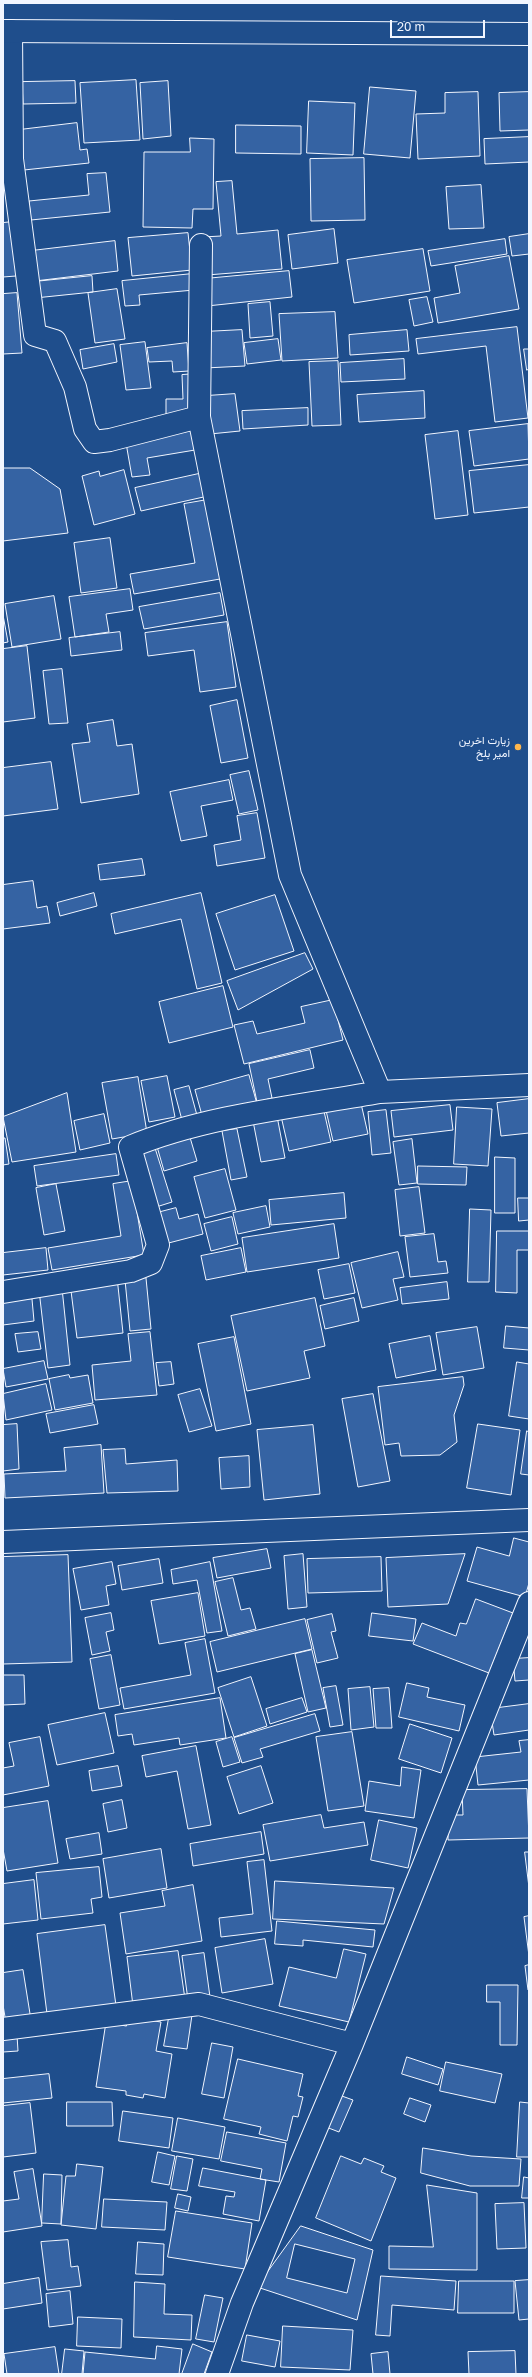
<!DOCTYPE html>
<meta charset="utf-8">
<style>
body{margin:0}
#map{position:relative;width:532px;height:2377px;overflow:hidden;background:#1f4e8c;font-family:"Golos Text",sans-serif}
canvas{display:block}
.frame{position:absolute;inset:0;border:4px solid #f2f6ff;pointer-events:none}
.scale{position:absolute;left:390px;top:20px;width:95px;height:18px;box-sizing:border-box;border:2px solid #f2f6ff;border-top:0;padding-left:5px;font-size:12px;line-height:14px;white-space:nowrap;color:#f2f6ff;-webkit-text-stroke:3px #1f4e8c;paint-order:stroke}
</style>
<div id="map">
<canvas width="532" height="2377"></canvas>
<div class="frame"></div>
<div class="scale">20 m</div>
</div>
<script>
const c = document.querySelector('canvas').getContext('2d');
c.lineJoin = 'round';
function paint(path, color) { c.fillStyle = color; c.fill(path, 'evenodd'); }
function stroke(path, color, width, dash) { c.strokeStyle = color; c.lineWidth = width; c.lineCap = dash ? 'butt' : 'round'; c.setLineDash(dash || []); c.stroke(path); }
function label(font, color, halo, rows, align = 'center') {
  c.font = font + ' "Golos Text",Vazirmatn,sans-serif'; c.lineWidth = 3; c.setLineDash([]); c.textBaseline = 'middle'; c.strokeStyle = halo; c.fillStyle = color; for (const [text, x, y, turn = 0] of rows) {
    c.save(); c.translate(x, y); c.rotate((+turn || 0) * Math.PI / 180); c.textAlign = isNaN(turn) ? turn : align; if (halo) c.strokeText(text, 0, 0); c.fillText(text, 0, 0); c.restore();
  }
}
const building = new Path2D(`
 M 136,80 L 140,140 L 84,143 L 80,83 Z
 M 75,81 L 76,103 L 23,104 L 22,82 Z
 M 168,81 L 171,136 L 143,139 L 140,83 Z
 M 370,87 L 416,91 L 410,158 L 364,154 Z
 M 478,92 L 480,156 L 418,159 L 416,114 L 445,113 L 445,93 Z
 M 529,92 L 529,130 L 500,131 L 499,93 Z
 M 309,101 L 355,103 L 353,155 L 307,153 Z
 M 77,123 L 80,150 L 87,149 L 89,163 L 24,170 L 19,130 Z
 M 236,125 L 301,126 L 301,154 L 236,153 Z
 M 529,137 L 529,162 L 485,164 L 484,139 Z
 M 190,138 L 214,139 L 213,209 L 193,209 L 192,228 L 143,227 L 144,152 L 190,152 Z
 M 364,158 L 365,220 L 311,221 L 310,159 Z
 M 106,173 L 110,212 L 31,220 L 29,201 L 89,195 L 87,174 Z
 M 232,181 L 237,234 L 278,230 L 282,269 L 207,275 L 203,237 L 221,236 L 216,182 Z
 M 481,185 L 484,228 L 449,229 L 446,187 Z
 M 12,222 L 16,276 L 3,277 L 3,223 Z
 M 334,229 L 338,263 L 292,269 L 288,235 Z
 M 188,233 L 192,270 L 132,276 L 128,238 Z
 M 529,234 L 529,254 L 512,256 L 509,237 Z
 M 505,239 L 507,254 L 431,266 L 428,251 Z
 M 115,241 L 118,271 L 35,281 L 31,251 Z
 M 423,249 L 430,291 L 354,303 L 347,260 Z
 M 509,256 L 519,309 L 438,323 L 434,298 L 460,293 L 455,266 Z
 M 289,271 L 292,297 L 207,306 L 204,279 Z
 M 192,274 L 194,290 L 139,295 L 140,305 L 125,306 L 122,281 Z
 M 92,276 L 93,292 L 35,298 L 33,282 Z
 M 117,289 L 125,339 L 95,343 L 88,293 Z
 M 17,293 L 22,353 L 3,354 L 3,294 Z
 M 427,297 L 433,322 L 414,326 L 409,300 Z
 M 270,302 L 273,336 L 250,338 L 248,304 Z
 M 335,312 L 338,358 L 282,361 L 279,314 Z
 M 517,327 L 528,418 L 495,422 L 486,346 L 418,354 L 416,339 Z
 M 242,330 L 245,366 L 205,368 L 203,332 Z
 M 407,330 L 409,351 L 350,355 L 349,335 Z
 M 278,339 L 281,360 L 247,364 L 244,343 Z
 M 145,342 L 151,388 L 126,390 L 120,345 Z
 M 187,343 L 189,371 L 173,372 L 172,361 L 149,362 L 147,348 Z
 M 114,344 L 117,362 L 83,369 L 80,350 Z
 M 524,349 L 529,349 L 529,369 L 527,370 Z
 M 404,359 L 405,379 L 341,382 L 340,363 Z
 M 338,361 L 341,425 L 312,426 L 309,362 Z
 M 195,374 L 197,413 L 166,414 L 166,399 L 183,399 L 182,375 Z
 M 424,391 L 425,418 L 359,422 L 357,395 Z
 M 235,394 L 240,431 L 210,434 L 206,396 Z
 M 308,408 L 308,425 L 243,429 L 242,411 Z
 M 528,424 L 529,459 L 474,466 L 469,431 Z
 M 192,431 L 195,450 L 147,458 L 150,475 L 132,477 L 126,443 Z
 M 458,431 L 468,515 L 435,519 L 425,435 Z
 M 529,465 L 529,507 L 474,513 L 469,471 Z
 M 3,468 L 30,468 L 60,489 L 68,533 L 3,541 Z
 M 124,470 L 135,514 L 94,525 L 82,476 L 99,471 L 100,476 Z
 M 203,473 L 208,496 L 141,511 L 135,488 Z
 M 207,500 L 220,579 L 134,594 L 130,574 L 195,563 L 184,504 Z
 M 110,538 L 117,588 L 81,593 L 74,543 Z
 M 130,589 L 133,610 L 106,614 L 109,632 L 75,637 L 69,597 Z
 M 220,593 L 224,615 L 144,629 L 139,607 Z
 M 54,596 L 61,639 L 12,647 L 5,604 Z
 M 3,615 L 8,642 L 3,643 Z
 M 227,622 L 236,687 L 200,692 L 194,650 L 148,656 L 145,633 Z
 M 120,632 L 122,650 L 71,656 L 69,638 Z
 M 27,646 L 35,718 L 3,722 L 3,649 Z
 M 62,669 L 68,723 L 49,724 L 43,671 Z
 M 237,700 L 248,758 L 221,763 L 210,706 Z
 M 113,720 L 117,746 L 132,744 L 139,794 L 81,803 L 72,744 L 90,742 L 87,724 Z
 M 51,762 L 58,809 L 3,816 L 3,768 Z
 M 249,771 L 258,810 L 239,814 L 230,775 Z
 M 229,780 L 233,800 L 201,806 L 207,836 L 181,841 L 170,792 Z
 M 257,813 L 265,858 L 217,866 L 214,845 L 241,840 L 237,816 Z
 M 142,859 L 145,875 L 100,880 L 98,865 Z
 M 33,881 L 37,908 L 47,906 L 50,923 L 3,929 L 3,885 Z
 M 94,893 L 97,906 L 60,916 L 57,903 Z
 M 201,893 L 222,983 L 197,989 L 181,919 L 115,934 L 111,914 Z
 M 275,895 L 294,951 L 235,970 L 216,914 Z
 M 305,953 L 313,969 L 238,1010 L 227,981 Z
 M 223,986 L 233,1027 L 169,1043 L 159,1002 Z
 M 333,1000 L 343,1040 L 244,1064 L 234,1025 L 253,1021 L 257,1034 L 305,1023 L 301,1007 Z
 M 310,1050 L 314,1068 L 268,1079 L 272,1098 L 257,1102 L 249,1064 Z
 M 249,1075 L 257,1104 L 203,1119 L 195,1090 Z
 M 167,1076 L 175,1117 L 149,1122 L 141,1081 Z
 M 138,1077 L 147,1133 L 112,1139 L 102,1083 Z
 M 189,1086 L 198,1119 L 183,1124 L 174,1090 Z
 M 67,1093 L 76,1152 L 12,1162 L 3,1117 Z
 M 360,1099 L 368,1134 L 333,1141 L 325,1106 Z
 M 529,1099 L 529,1133 L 501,1136 L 497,1103 Z
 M 450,1105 L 453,1130 L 394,1137 L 391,1111 Z
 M 323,1107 L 331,1142 L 289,1151 L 281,1116 Z
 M 457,1107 L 492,1109 L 488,1166 L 454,1164 Z
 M 386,1110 L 391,1153 L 372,1155 L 368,1112 Z
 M 104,1114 L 110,1143 L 80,1150 L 74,1121 Z
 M 277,1116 L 285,1158 L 261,1162 L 253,1121 Z
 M 237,1129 L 247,1177 L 231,1180 L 222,1131 Z
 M 189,1134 L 197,1161 L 164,1171 L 156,1143 Z
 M 3,1138 L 5,1138 L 9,1164 L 3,1165 Z
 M 412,1139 L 417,1183 L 399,1185 L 393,1142 Z
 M 155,1148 L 172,1202 L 153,1208 L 136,1154 Z
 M 116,1154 L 119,1175 L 37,1186 L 34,1166 Z
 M 495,1157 L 515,1158 L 515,1213 L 495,1213 Z
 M 418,1166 L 467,1167 L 466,1185 L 418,1184 Z
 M 225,1169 L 236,1210 L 205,1218 L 194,1177 Z
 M 132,1181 L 144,1255 L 52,1270 L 48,1248 L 121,1236 L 113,1184 Z
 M 56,1184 L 65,1231 L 44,1235 L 36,1188 Z
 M 419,1187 L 425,1233 L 400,1236 L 395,1190 Z
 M 344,1193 L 346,1218 L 271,1225 L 269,1200 Z
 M 518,1198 L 529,1198 L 529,1220 L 519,1221 Z
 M 266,1206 L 270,1227 L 238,1234 L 233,1213 Z
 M 176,1208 L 179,1219 L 198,1214 L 203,1234 L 161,1245 L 153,1214 Z
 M 470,1209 L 491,1210 L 489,1282 L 468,1282 Z
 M 232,1217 L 238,1244 L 211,1251 L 204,1224 Z
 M 334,1224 L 339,1258 L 247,1272 L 242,1238 Z
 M 497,1231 L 529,1231 L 529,1250 L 517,1250 L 517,1293 L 496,1292 Z
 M 434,1234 L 438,1262 L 446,1261 L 448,1273 L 410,1277 L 405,1237 Z
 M 46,1248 L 48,1270 L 3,1275 L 3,1253 Z
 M 241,1248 L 246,1272 L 206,1280 L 201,1256 Z
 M 398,1252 L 404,1277 L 393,1279 L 398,1300 L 362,1308 L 351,1263 Z
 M 349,1264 L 355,1293 L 324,1299 L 318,1270 Z
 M 117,1277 L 123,1333 L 77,1338 L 70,1283 Z
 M 146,1278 L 151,1329 L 130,1331 L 125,1280 Z
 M 447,1282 L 449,1299 L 402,1304 L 400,1288 Z
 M 62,1288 L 70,1365 L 48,1368 L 39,1290 Z
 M 315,1298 L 325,1346 L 304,1351 L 310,1378 L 247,1391 L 231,1316 Z
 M 354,1298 L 359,1321 L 325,1329 L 320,1306 Z
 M 32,1299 L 34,1321 L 3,1325 L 3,1302 Z
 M 506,1326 L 529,1328 L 529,1350 L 504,1348 Z
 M 477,1327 L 484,1368 L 443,1375 L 436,1333 Z
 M 38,1332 L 41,1349 L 18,1352 L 15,1334 Z
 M 150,1332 L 157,1395 L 95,1400 L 92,1365 L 131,1361 L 128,1334 Z
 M 430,1336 L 436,1370 L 396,1378 L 389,1344 Z
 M 234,1337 L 251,1424 L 216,1431 L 198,1344 Z
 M 44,1361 L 48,1379 L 6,1387 L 3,1369 Z
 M 171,1362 L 174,1384 L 159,1386 L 156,1363 Z
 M 517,1362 L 529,1364 L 529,1419 L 509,1416 Z
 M 69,1375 L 70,1378 L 88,1375 L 93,1403 L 55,1410 L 49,1379 Z
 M 463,1377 L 464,1385 L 454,1415 L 457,1442 L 440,1455 L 401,1456 L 399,1443 L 385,1445 L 378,1387 Z
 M 46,1384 L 52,1410 L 6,1420 L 3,1394 Z
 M 200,1389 L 212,1426 L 189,1432 L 178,1395 Z
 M 373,1394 L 390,1481 L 358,1487 L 342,1399 Z
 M 94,1405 L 98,1424 L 50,1433 L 46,1414 Z
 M 17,1424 L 19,1469 L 3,1471 L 3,1425 Z
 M 478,1424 L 520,1430 L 511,1495 L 467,1488 Z
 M 313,1425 L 320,1494 L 264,1500 L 257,1430 Z
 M 527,1431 L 529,1432 L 529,1475 L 521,1474 Z
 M 101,1445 L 104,1493 L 5,1498 L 4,1474 L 66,1471 L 64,1448 Z
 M 125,1449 L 126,1464 L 177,1460 L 178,1491 L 107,1493 L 103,1450 Z
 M 249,1456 L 250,1487 L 221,1489 L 219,1458 Z
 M 514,1538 L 529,1542 L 529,1583 L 525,1597 L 467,1581 L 477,1547 L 509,1556 Z
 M 267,1549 L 271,1568 L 217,1578 L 213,1558 Z
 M 303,1554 L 307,1607 L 288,1609 L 284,1556 Z
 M 465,1554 L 448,1604 L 388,1607 L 386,1558 Z
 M 68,1555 L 72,1662 L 3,1664 L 3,1557 Z
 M 381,1557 L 382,1591 L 308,1593 L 307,1559 Z
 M 159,1559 L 163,1583 L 122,1590 L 118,1566 Z
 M 112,1562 L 116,1584 L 106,1586 L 109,1605 L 81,1610 L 73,1569 Z
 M 210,1562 L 222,1631 L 207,1633 L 197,1580 L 173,1584 L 171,1570 Z
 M 233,1578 L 241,1610 L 250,1608 L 256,1629 L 228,1636 L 215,1582 Z
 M 198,1593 L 205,1636 L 159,1644 L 151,1601 Z
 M 476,1599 L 513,1613 L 489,1673 L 413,1644 L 422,1623 L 456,1636 L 460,1623 L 466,1624 Z
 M 111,1613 L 114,1630 L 106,1632 L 110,1651 L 92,1655 L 85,1618 Z
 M 372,1613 L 416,1619 L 413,1641 L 369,1636 Z
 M 332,1614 L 336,1631 L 331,1632 L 338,1658 L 317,1663 L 307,1620 Z
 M 305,1619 L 312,1649 L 217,1672 L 210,1642 Z
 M 205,1639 L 215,1693 L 124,1709 L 120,1688 L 191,1675 L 185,1643 Z
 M 312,1650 L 326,1708 L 308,1712 L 295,1654 Z
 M 111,1655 L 120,1705 L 99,1709 L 90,1659 Z
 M 529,1658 L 529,1680 L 515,1681 L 513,1659 Z
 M 3,1675 L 24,1675 L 25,1704 L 3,1705 Z
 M 251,1677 L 267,1726 L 234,1737 L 218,1688 Z
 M 407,1683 L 429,1688 L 427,1697 L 465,1705 L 459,1731 L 399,1717 Z
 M 336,1686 L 343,1725 L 330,1727 L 323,1688 Z
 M 370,1687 L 374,1727 L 351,1730 L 348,1689 Z
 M 389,1688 L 392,1728 L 376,1728 L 373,1689 Z
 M 220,1698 L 226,1738 L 180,1745 L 179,1738 L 134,1745 L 132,1734 L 118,1736 L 115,1715 Z
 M 302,1698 L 307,1712 L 270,1724 L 266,1709 Z
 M 529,1704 L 529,1730 L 494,1735 L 490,1709 Z
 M 105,1713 L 114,1753 L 57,1765 L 48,1725 Z
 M 315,1714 L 320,1731 L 260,1749 L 263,1757 L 242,1763 L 234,1738 Z
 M 410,1724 L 452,1738 L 441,1773 L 399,1759 Z
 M 352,1732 L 364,1806 L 328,1811 L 316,1737 Z
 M 40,1737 L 49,1786 L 3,1795 L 3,1768 L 14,1766 L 9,1743 Z
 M 232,1737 L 240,1762 L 223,1767 L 216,1742 Z
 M 529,1740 L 529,1780 L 478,1785 L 475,1757 L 521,1752 L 519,1741 Z
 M 196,1746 L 211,1825 L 188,1829 L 177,1771 L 146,1777 L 142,1756 Z
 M 118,1766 L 122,1786 L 92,1791 L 89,1771 Z
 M 261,1766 L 273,1803 L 239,1814 L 227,1777 Z
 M 402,1767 L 421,1770 L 414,1818 L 365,1811 L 369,1781 L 400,1786 Z
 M 527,1789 L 529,1838 L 448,1840 L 448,1815 L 463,1815 L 462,1790 Z
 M 122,1800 L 127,1828 L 108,1832 L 103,1804 Z
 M 48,1801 L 58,1863 L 7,1871 L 3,1849 L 3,1808 Z
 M 321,1815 L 324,1828 L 364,1822 L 368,1845 L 270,1861 L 263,1825 Z
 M 379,1820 L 417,1828 L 408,1868 L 371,1860 Z
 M 261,1832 L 264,1854 L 193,1866 L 190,1844 Z
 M 99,1833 L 102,1854 L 70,1859 L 66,1839 Z
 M 161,1849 L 167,1888 L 109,1898 L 103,1859 Z
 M 525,1852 L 529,1852 L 529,1887 Z
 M 264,1860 L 272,1931 L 221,1937 L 219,1918 L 253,1914 L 247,1862 Z
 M 99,1867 L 102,1897 L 91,1899 L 93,1913 L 41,1919 L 36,1873 Z
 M 34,1880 L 38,1920 L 3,1924 L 3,1884 Z
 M 275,1881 L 394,1888 L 384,1924 L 273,1919 Z
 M 193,1885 L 202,1941 L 126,1954 L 120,1913 L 165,1906 L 162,1891 Z
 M 529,1916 L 529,1956 L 524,1917 Z
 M 277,1921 L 375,1930 L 373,1947 L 303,1940 L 303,1946 L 275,1944 Z
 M 105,1925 L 117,2013 L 48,2022 L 37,1934 Z
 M 265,1939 L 273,1984 L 222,1993 L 215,1948 Z
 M 344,1949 L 366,1954 L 349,2022 L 279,2006 L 289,1967 L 336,1978 Z
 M 178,1951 L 185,1999 L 133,2006 L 127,1957 Z
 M 204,1953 L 210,1997 L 188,2000 L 182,1956 Z
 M 529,1965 L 529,1990 L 528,1990 L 525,1966 Z
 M 23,1970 L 31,2020 L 6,2023 L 3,2005 L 3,1973 Z
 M 487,1985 L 518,1985 L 517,2045 L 500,2045 L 500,2002 L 487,2002 Z
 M 170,2012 L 192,2015 L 187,2049 L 164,2046 Z
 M 128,2017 L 161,2022 L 156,2051 L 172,2054 L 165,2098 L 144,2094 L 143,2098 L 126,2095 L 126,2091 L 96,2087 L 106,2022 L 126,2026 Z
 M 17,2035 L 18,2051 L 3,2052 L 3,2037 Z
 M 212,2043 L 233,2047 L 224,2098 L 202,2094 Z
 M 407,2057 L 443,2069 L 438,2085 L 402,2074 Z
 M 238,2059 L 303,2074 L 298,2096 L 303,2097 L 298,2117 L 293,2116 L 287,2141 L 259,2134 L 261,2127 L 224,2119 Z
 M 446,2062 L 502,2074 L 495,2103 L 440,2091 Z
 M 49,2074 L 52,2098 L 3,2103 L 3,2079 Z
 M 339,2095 L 353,2100 L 339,2132 L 326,2127 Z
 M 410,2098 L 431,2105 L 425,2122 L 404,2114 Z
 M 67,2102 L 112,2102 L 113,2126 L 67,2126 Z
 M 520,2102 L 529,2103 L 529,2157 L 517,2157 Z
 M 30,2103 L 36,2153 L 3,2157 L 3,2106 Z
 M 123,2111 L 173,2118 L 169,2148 L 119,2141 Z
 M 178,2118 L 225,2127 L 219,2159 L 172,2151 Z
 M 227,2132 L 286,2143 L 279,2182 L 260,2179 L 262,2169 L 221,2161 Z
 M 423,2148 L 471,2156 L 521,2159 L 519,2186 L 470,2186 L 421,2173 Z
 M 158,2152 L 175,2156 L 169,2185 L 152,2182 Z
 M 177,2156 L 193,2159 L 187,2191 L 171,2189 Z
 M 341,2156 L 361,2164 L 364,2158 L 384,2166 L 381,2172 L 396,2178 L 371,2241 L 316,2218 Z
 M 77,2164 L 103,2167 L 96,2229 L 61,2225 L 66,2176 L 75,2176 Z
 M 203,2168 L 266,2180 L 259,2221 L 223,2214 L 226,2196 L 234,2197 L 235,2192 L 199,2186 Z
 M 33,2169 L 42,2226 L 3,2232 L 3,2201 L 19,2199 L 14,2172 Z
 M 44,2174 L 62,2175 L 61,2224 L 42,2223 Z
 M 524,2177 L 529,2178 L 529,2198 L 522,2198 Z
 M 427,2185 L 477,2193 L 477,2270 L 389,2269 L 389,2246 L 433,2247 Z
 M 178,2194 L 191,2197 L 188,2211 L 175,2208 Z
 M 104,2199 L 167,2202 L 165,2230 L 102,2227 Z
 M 524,2203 L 526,2248 L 497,2249 L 495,2204 Z
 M 176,2211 L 252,2223 L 245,2269 L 168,2257 Z
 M 301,2226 L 373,2250 L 357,2320 L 257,2287 ZM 295,2244 L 355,2259 L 347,2293 L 287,2278 Z
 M 68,2240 L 71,2267 L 78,2266 L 81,2286 L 47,2290 L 41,2242 Z
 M 138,2242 L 164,2244 L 163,2275 L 136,2274 Z
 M 381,2276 L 456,2281 L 454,2310 L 392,2305 L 390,2336 L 376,2335 Z
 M 39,2278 L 42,2303 L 3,2309 L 3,2284 Z
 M 529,2280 L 529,2319 L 519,2320 L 515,2281 Z
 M 459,2281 L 514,2281 L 514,2313 L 458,2313 Z
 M 135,2282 L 165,2284 L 164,2314 L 192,2315 L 191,2340 L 134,2337 Z
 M 70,2291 L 73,2324 L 49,2327 L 46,2294 Z
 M 205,2295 L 223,2298 L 214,2342 L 196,2339 Z
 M 78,2317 L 122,2319 L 121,2348 L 77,2346 Z
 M 283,2326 L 353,2330 L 350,2370 L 281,2367 Z
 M 247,2335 L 280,2341 L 275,2367 L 242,2361 Z
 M 193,2344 L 212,2352 L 204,2374 L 182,2374 Z
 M 157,2346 L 182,2349 L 179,2374 L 83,2374 L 85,2352 L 155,2359 Z
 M 55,2347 L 59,2374 L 7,2374 L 4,2354 Z
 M 65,2349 L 84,2351 L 82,2374 L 62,2374 Z
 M 515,2351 L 516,2374 L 469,2374 L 468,2352 Z
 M 388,2352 L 390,2374 L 373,2374 L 371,2354 Z`);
paint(building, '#3563a3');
stroke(building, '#f2f6ff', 1);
const minor = new Path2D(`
 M 11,31 L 12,159 L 35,335 L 55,341 L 75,387 L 85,429 L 94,442 L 110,440 L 199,417
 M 201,245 L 199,417 L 290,875 L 380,1092 L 529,1085
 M 3,1292 L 131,1271 L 151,1263 L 158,1245 L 130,1147 C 204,1116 300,1106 380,1092
 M 3,1542 L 529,1520
 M 3,2029 L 199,2004 L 352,2044
 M 217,2374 L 242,2303 L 352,2044 L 529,1603`);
const highway = new Path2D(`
 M 3,31 L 529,34`);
stroke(minor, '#f2f6ff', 24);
stroke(highway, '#f2f6ff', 24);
stroke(minor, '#1f4e8c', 22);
stroke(highway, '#1f4e8c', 22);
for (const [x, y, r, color] of [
 [518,747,4,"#ffb74d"]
]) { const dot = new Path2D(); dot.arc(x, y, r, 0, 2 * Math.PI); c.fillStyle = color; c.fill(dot); stroke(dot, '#1f4e8c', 1.5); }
label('11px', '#f2f6ff', '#1f4e8c', [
 ["زیارت اخرین",510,741],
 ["امیر بلخ",510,754]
], 'right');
</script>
